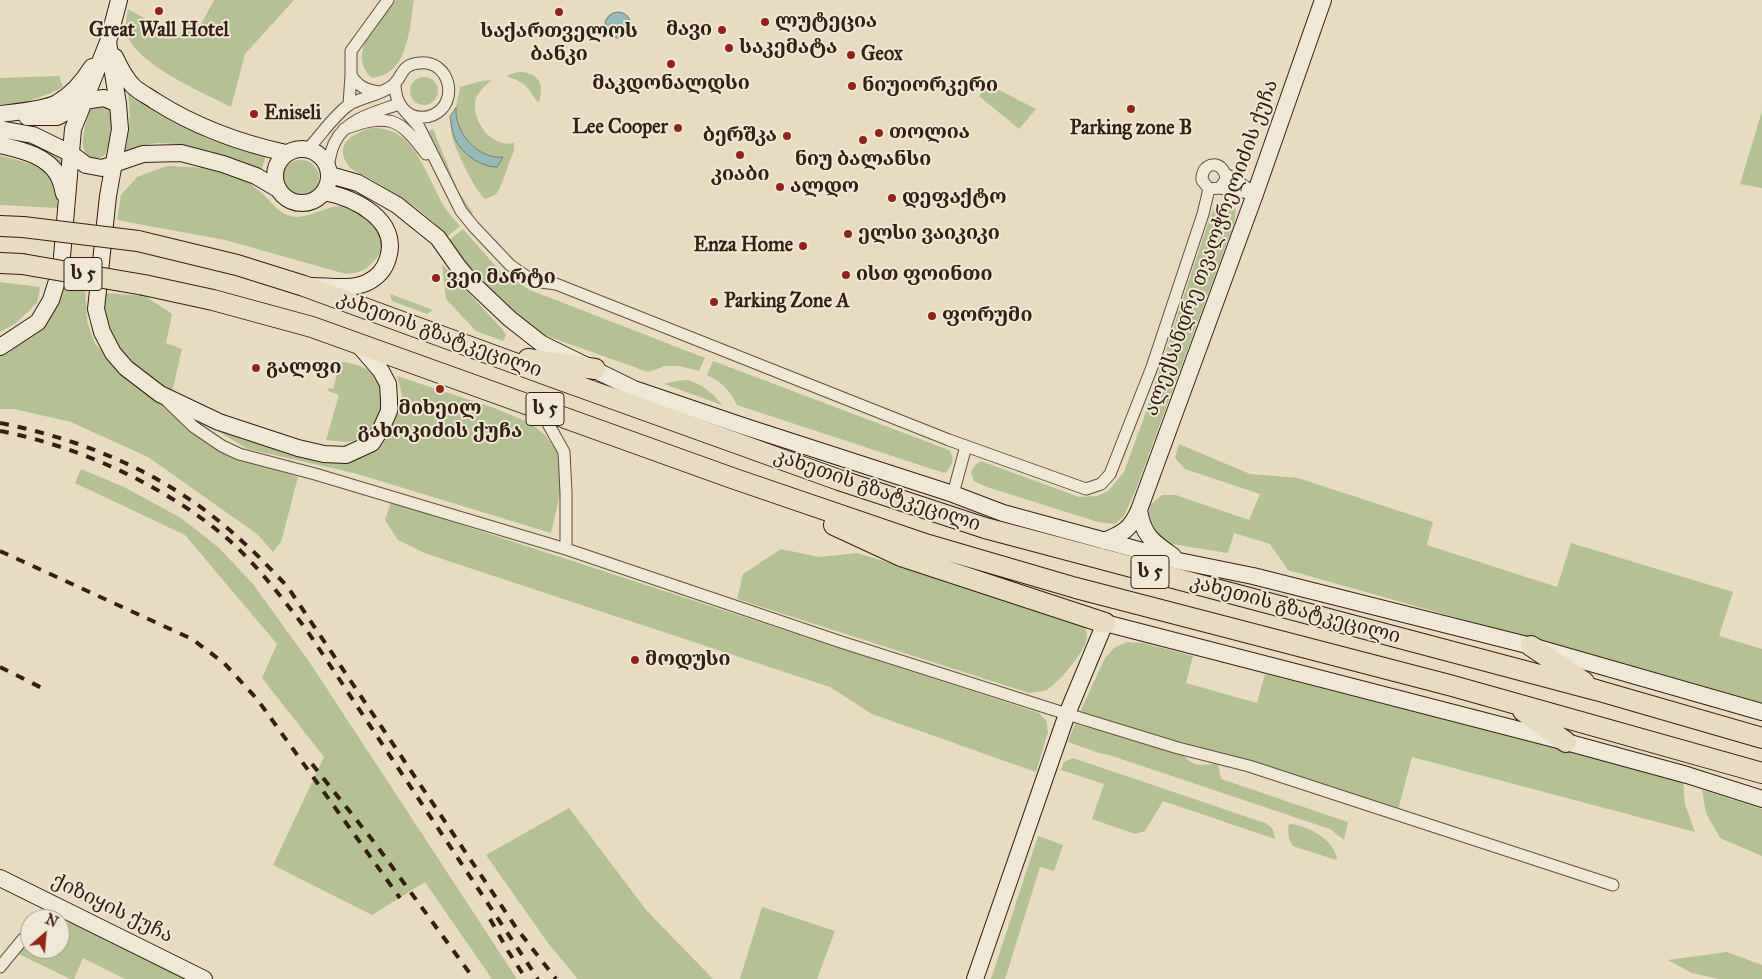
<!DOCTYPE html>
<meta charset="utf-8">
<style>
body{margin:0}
#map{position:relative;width:1762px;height:979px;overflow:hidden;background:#e7dbc2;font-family:"IM FELL Great Primer",serif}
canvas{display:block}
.north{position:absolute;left:20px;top:909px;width:50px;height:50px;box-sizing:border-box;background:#efe8d7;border:1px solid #a49887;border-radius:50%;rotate:27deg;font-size:14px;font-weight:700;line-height:20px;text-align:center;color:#342010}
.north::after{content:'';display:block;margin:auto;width:18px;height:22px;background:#8f2418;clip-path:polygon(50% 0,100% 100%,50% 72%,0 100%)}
</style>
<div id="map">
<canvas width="1762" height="979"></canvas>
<div class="north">N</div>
</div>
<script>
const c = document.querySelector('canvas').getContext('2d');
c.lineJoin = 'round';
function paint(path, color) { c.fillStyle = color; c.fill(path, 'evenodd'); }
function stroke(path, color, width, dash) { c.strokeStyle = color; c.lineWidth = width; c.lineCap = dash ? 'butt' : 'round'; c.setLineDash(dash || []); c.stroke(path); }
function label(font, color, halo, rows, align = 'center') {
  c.font = font + ' "IM FELL Great Primer","Noto Serif Georgian",serif'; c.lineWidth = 4; c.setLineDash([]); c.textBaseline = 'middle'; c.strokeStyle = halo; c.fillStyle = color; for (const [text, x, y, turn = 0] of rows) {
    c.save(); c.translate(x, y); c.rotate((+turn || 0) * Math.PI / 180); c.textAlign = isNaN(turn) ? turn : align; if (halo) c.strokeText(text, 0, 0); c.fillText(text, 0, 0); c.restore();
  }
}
paint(new Path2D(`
 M 214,0 L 294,0 L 245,54 L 231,107 C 204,93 133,63 126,32 C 125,25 127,16 128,9 L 178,37 L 188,18 L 200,26 Z
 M 396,0 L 414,0 C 409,29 409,74 372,78 C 345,53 379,21 396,0 Z
 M 519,72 C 538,72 545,84 539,102 C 535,99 534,97 531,93 C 525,83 518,80 508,77 L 508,75 Z
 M 59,76 L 63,87 C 43,97 23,105 0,104 L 0,78 Z
 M410 91a14 14 0 1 1 28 0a14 14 0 1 1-28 0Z
 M 492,80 C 485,86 477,92 475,101 C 472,122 492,148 514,143 L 514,150 L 499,190 L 495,195 L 486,199 C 476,194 457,152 453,140 C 451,132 450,125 450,117 L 453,135 L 497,167 L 503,157 C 480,160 458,136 456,114 C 455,106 459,96 460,87 L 481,81 Z
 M 987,84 L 1036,109 L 1019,129 L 979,96 Z
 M 131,89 L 170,118 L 210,140 L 266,155 L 262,169 C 232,158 192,143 159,143 C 148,143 136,149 125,151 C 130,128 131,116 128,93 Z
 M 96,105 L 108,107 C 117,117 111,140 106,152 L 104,156 L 95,159 C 75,154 85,129 88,115 L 89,110 Z
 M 1762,111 L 1762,188 L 1740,184 Z
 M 371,128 C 380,128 389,129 397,134 C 419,146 432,187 445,208 C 449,214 455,220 460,226 L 447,237 C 442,231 437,225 431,220 C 414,204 393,193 374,181 C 366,176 353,172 348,165 C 333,144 354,133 371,128 Z
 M 433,129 L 458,191 L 473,213 L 471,214 L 456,193 L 427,132 Z
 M 28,136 L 63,152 L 62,165 L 49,155 L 0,139 Z
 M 0,156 C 37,165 54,166 58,208 L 0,205 Z
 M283 178a18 18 0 1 1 36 0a18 18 0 1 1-36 0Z
 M 167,166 C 191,167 217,167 239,176 C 246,179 252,185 258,190 C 267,196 274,208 283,213 C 307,227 329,198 353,208 C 373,217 393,244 373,262 C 370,265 365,270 361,271 C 357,273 351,273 346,274 L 225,240 L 117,220 L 121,195 L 137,177 Z
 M 1225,204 L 1236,209 L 1234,224 L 1136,489 L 1124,516 L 1115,524 L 1098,522 L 987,487 L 974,481 L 971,472 L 975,465 L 981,461 L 1079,497 L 1097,496 L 1108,491 L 1124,472 L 1142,423 L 1210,217 L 1215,207 Z
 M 463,229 L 500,271 L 530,290 L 705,358 L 699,371 L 680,366 L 665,366 L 648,372 L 547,336 L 523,322 L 485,285 L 462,259 L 449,240 Z
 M 442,264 L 502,329 L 506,335 L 503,341 L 476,331 L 446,299 Z
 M 0,282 L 40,287 L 37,303 L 16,323 L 0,332 Z
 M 63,286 L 85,289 L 87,321 L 95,344 L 126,374 L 161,403 L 200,439 L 236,457 L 298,477 L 281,542 L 273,552 L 257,534 L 148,457 L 71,422 L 14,409 L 0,409 L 0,354 Z
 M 106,293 L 145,296 L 172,314 L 166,343 L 182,349 L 172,392 L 160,386 L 116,351 L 104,313 Z
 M 390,294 L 433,310 L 427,314 L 392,301 Z
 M 713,361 L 949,450 C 956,460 952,464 946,473 L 941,472 L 737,405 C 730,391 722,382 707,375 Z
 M 346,362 L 360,366 L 368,370 L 377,379 L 382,390 L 384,403 L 373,430 L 364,439 L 346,442 L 326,440 L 339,395 L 328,391 L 329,388 L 333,389 L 337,374 L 334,372 L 336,363 Z
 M 397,376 L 494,408 L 530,423 L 546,436 L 558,453 L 560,494 L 551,533 L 354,473 L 248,449 L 209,426 L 211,423 L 343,461 L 368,454 L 381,444 L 399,409 L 402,394 Z
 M 688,380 C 704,386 712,392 722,405 L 664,384 L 676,381 Z
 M 1179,444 L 1250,474 L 1298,478 L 1433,522 L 1427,545 L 1557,587 L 1571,543 L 1733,592 L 1719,636 L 1762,649 L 1762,704 L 1288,570 L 1270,544 L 1234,533 L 1228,553 L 1172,544 L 1156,537 L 1148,517 L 1150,505 L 1162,495 L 1176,495 L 1249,520 L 1260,494 L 1185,469 L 1175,458 Z
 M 81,469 L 124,487 L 181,518 L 218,547 L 253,584 L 310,663 L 517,979 L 492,979 L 425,882 L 372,915 L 273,865 L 324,757 L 262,678 L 277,644 L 185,535 L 75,483 Z
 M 391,502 L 1039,713 L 1046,720 L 1048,732 L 1036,772 L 872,714 L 830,687 L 427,554 L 398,540 L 385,520 Z
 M 781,549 L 819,557 L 857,553 L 1082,621 C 1084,626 1086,630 1087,636 C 1087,650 1060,681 1048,689 C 1044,692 1035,692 1029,693 L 737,599 L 743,574 Z
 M 1127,642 L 1143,643 L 1193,656 L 1186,683 L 1257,703 L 1265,674 L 1683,781 L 1685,804 L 1695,832 L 1412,757 L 1398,810 L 1237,757 L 1183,743 L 1080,712 L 1105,658 L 1114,648 Z
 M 1075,724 L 1180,751 C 1193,768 1198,765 1218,764 L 1221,779 L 1348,822 L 1344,840 L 1330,829 L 1109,755 L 1099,753 L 1068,742 Z
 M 1073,758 L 1265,823 C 1273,827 1274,831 1275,839 L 1163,801 L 1145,831 L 1135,834 L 1092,819 L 1104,784 L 1061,770 L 1064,762 Z
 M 1702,790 L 1762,809 L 1762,856 L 1720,838 L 1706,813 Z
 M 569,808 L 647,911 L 713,979 L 578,979 L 548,943 L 486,855 Z
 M 1289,824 C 1307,825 1334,839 1337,859 L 1336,860 L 1293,846 C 1289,842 1287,829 1289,824 Z
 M 1038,836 L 1063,845 L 1054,871 L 1040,867 L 1005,979 L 991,979 Z
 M 762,907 L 835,931 L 817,979 L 740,979 Z
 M 73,920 L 195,979 L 125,979 L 83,958 L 74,979 L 70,979 L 19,954 L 24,946 L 30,943 L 30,949 L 60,949 L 60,929 Z
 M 1727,952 L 1762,965 L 1762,979 L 1719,979 L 1692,973 L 1668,960 Z`), '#b5c094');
const water = new Path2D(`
 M605 25a13 13 0 1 1 26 0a13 13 0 1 1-26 0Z
 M 456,108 C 454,132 478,160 503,157 L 497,167 C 480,167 460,153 454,136 C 452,130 451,123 450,117 Z`);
paint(water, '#97bab8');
stroke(water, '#6f7c75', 1);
const street = new Path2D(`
 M 351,75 C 358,87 367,90 379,92
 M 349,105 L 351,75 L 351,51 L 388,0
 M 405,111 L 419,127 L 461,211 L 474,227 L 510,265 L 533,281 L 556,284 L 949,440 L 1086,489 L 1101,484 L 1110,474 L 1152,367 L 1203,214 L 1209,189
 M 344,129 C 388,113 399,117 426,154
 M 308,149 C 321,135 335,114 350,104 C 363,97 380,95 392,86 C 403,78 400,64 420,63 C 450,60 460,103 433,115 C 426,118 418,118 411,115 C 398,108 395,96 395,83
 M 328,165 C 330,158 331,149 335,142 C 346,119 376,112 399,104
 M 1226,174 L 1252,191
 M 1220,188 L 1226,179 C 1224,159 1201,161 1202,180 L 1209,189 L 1220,188 L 1255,194
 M 167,401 L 194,427 L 222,446 L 239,454 L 315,474 L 566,549 L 841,642 L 1067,714 L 1178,748 L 1249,766 L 1613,885
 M 538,413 L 546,420 L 564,452 L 566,493 L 566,549
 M 953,494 L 966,446
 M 54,919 L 60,908
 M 0,967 L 23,939 L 30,935`);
const secondary = new Path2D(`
 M 108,42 L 118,104 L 120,129 L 108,196 L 96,309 L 102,332 L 113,353 L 126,368 L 160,394 L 219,422 L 298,448 L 324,454 L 346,455 L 372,443 L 381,429 L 389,411 L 389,400 L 388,384 L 381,371 L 357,343
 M 115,57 C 120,68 125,78 133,86 C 139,92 148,96 155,101 C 196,127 240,143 286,153
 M 0,114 C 15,112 44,110 57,103 C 71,95 84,80 92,67
 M 27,117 L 57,117 L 72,109 L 84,101 L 104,98 L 118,104
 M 0,129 L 33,135 L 70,153 L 86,165 L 102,168 L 143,154 L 181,153 L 223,164 L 256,176 L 278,189
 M 0,145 C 21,150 46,155 58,175 C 61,181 63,188 64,194
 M275 176a27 27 0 1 1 54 0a27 27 0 1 1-54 0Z
 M 330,175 L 358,183 L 397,205 L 438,238 L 457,265 L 472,283 L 510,319 L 542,344 L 634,389 L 743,426 L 953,494 L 1003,513 L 1179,561 L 1253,576 L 1531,646 L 1762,712
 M 312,286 C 329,286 350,290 366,283 C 377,278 385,269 388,258 C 400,220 355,198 324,192
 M 0,347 L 38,322 L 51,300 L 61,268 L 73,129 L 108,42 L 119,0
 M 1139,510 C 1143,536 1153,542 1173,556
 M 1104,541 C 1122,534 1131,529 1139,510 L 1255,194 L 1323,0
 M 0,878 L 204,979
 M 975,979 L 1067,714 L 1105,623 L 1566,742 L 1687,775 L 1762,799`);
const highway = new Path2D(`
 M 0,226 L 23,227
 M 138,241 L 237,265 L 304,286 L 547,375 L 839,480 L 985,528 L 1596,690 L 1762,738
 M 0,263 L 22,264
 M 144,285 L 213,300 L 312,327 L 732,478 L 922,543 L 1076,588 L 1449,685 L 1762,773
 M 528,359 L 595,369
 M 834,525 L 901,556 L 1105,623
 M 1531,646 L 1584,682
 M 1523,711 L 1566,742`);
stroke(street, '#614f3c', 13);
stroke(secondary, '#342010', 18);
stroke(highway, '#342010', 22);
stroke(street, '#efe8d7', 11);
stroke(secondary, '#efe8d7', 16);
stroke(highway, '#e7dbc2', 20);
stroke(new Path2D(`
 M 0,423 C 91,441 175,478 244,543 C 259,556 273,572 287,586 L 517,929 L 556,979
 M 0,431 C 79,446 168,487 229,540 C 258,566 282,598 306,629 L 538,979
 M 0,551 L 192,639 L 224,663 L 257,699 L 400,898
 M 0,667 L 44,689
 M 312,764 L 374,842 L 474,979
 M 490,919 L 508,951 L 526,979`), '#342010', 4, [9, 9]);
const highwayBridge = new Path2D(`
 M 23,227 L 138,241
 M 22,264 L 144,285`);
stroke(highwayBridge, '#342010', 22, []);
stroke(highwayBridge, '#e7dbc2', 20);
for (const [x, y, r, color] of [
 [159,11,5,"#8f2418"],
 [559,12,5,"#8f2418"],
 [765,22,5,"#8f2418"],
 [722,30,5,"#8f2418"],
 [729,48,5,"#8f2418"],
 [851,55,5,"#8f2418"],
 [671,64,5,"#8f2418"],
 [852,86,5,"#8f2418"],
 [1131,109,5,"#8f2418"],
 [254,114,5,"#8f2418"],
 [678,128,5,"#8f2418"],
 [879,133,5,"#8f2418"],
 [787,136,5,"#8f2418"],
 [863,140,5,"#8f2418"],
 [740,155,5,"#8f2418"],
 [780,187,5,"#8f2418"],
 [892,198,5,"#8f2418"],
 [848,234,5,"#8f2418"],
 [803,246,5,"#8f2418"],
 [846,275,5,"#8f2418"],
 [436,278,5,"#8f2418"],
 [714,302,5,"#8f2418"],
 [932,316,5,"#8f2418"],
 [256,368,5,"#8f2418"],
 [440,389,5,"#8f2418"],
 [635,660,5,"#8f2418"]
]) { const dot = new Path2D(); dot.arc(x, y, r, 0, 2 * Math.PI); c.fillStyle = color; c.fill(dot); stroke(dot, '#efe8d7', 2); }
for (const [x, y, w] of [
 [83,274,38],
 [545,409,38],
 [1150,572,38]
]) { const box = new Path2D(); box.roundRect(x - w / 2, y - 16.5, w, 33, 4); c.fillStyle = '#efe8d7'; c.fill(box); stroke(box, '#342010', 1); }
label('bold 19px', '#342010', null, [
 ["ს 5",83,274],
 ["ს 5",545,409],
 ["ს 5",1150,572]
]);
label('bold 20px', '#342010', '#efe8d7', [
 ["ლუტეცია",775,22],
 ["მავი",712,30,"right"],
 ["Great Wall Hotel",159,31,"center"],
 ["საქართველოს",559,32,"center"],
 ["ბანკი",559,55,"center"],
 ["საკემატა",739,48],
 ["Geox",861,55],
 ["მაკდონალდსი",671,84,"center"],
 ["ნიუიორკერი",862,86],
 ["Eniseli",264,114],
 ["Lee Cooper",668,128,"right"],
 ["Parking zone B",1131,129,"center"],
 ["თოლია",889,133],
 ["ბერშკა",777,136,"right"],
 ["ნიუ ბალანსი",863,160,"center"],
 ["კიაბი",740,175,"center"],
 ["ალდო",790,187],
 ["დეფაქტო",902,198],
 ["ელსი ვაიკიკი",858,234],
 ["Enza Home",793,246,"right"],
 ["ისთ ფოინთი",856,275],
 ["ვეი მარტი",446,278],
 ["Parking Zone A",724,302],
 ["ფორუმი",942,316],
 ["გალფი",266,368],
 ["მიხეილ",440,409,"center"],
 ["გახოკიძის ქუჩა",440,432,"center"],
 ["მოდუსი",645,660]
], 'left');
label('20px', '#342010', '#efe8d7', [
 ["ალექსანდრე თვალჭრელიძის ქუჩა",1212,248,-70],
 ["კახეთის გზატკეცილი",439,335,20],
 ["კახეთის გზატკეცილი",877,491,19],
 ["კახეთის გზატკეცილი",1295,610,15],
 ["ქიზიყის ქუჩა",112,909,26]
]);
</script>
